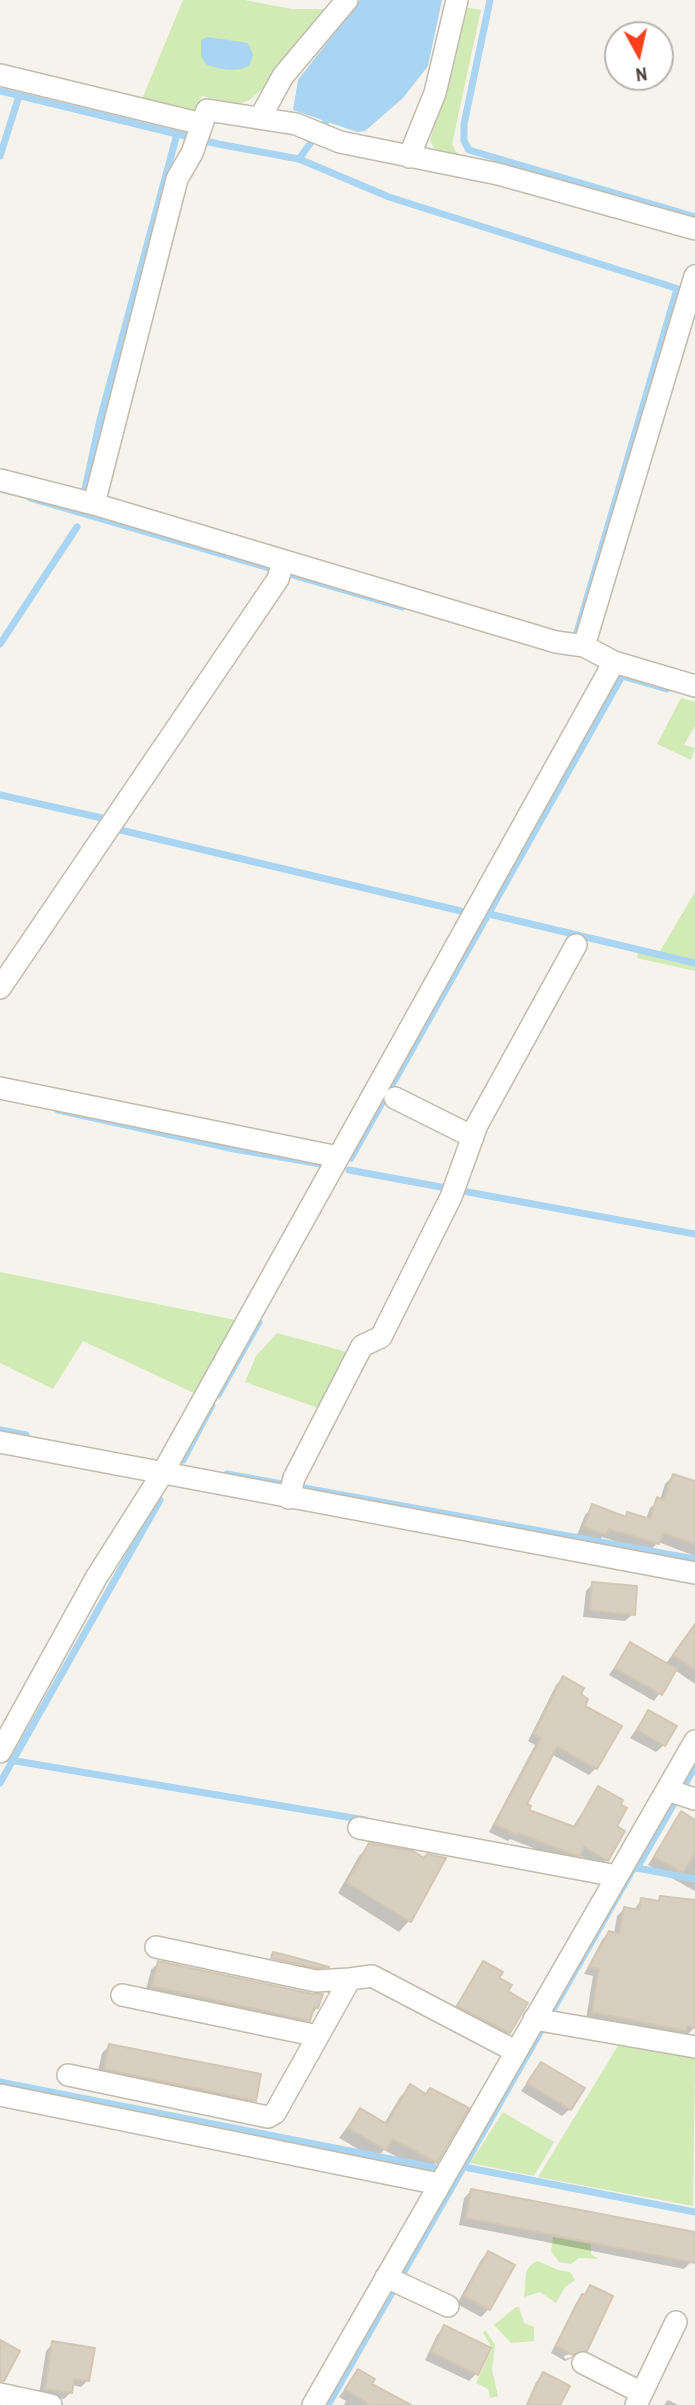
<!DOCTYPE html>
<style>
body{margin:0}
#map{position:relative;width:695px;height:2405px;overflow:hidden;background:#f6f3ec;font-family:"Archivo Narrow",sans-serif}
canvas{display:block}
.north{position:absolute;left:604px;top:21px;width:70px;height:70px;box-sizing:border-box;background:#fff;border:2px solid #b7b4b0;border-radius:50%;rotate:172deg;font-size:19px;font-weight:700;line-height:28px;text-align:center;color:#4b4439}
.north::after{content:'';display:block;margin:auto;width:24px;height:32px;background:#fc3f1d;clip-path:polygon(50% 0,100% 100%,50% 72%,0 100%)}
</style>
<div id="map">
<canvas width="695" height="2405"></canvas>
<div class="north">N</div>
</div>
<script>
const c = document.querySelector('canvas').getContext('2d');
c.lineJoin = 'round';
function paint(path, color) { c.fillStyle = color; c.fill(path, 'evenodd'); }
function stroke(path, color, width, dash) { c.strokeStyle = color; c.lineWidth = width; c.lineCap = dash ? 'butt' : 'round'; c.setLineDash(dash || []); c.stroke(path); }
paint(new Path2D(`
 M 183,0 L 245,0 L 291,9 L 329,9 C 313,27 264,96 245,102 C 232,106 215,99 202,96 L 195,112 L 142,99 Z
 M 463,7 L 481,10 L 452,144 L 456,152 L 467,159 L 437,153 L 430,141 Z
 M 681,698 L 695,702 L 695,726 L 684,745 L 695,748 L 691,760 L 657,744 Z
 M 695,892 L 695,971 L 637,958 L 639,949 L 659,953 Z
 M 0,1272 L 236,1320 L 196,1394 L 83,1341 L 53,1389 L 0,1363 Z
 M 277,1333 L 347,1352 L 318,1408 L 245,1382 L 256,1356 Z
 M 619,2044 L 695,2058 L 693,2206 L 538,2177 Z
 M 503,2112 L 554,2142 L 534,2176 L 470,2163 Z
 M 553,2237 L 591,2244 L 591,2254 L 598,2259 L 579,2258 L 571,2264 L 559,2262 L 551,2251 Z
 M 538,2261 L 558,2270 L 570,2272 L 575,2280 L 565,2287 L 556,2303 L 540,2292 L 524,2297 C 527,2283 521,2267 538,2261 Z
 M 516,2307 L 519,2307 L 524,2323 L 534,2327 L 534,2341 L 511,2343 L 494,2325 Z
 M 486,2331 L 495,2345 L 492,2370 L 498,2396 L 490,2398 L 488,2389 L 476,2383 L 492,2349 L 483,2332 Z`), '#d2eab5');
paint(new Path2D(`
 M 360,0 L 442,0 L 428,66 L 403,98 L 365,131 L 357,132 L 293,110 L 298,80 Z
 M 208,37 L 248,43 L 253,55 L 249,66 C 235,73 221,69 207,65 L 201,57 L 201,40 Z`), '#a9d4f2');
paint(new Path2D(`
 M 673,1476 L 695,1483 L 695,1556 L 658,1542 L 649,1552 L 602,1537 L 597,1543 L 577,1535 L 585,1515 L 593,1506 L 624,1518 L 628,1514 L 646,1519 L 650,1508 L 660,1500 L 665,1484 Z
 M 593,1583 L 633,1614 L 625,1621 L 583,1617 L 586,1591 Z
 M 695,1623 L 695,1684 L 675,1670 L 654,1701 L 609,1675 L 630,1644 L 665,1665 Z
 M 563,1678 L 578,1695 L 596,1768 L 589,1775 L 551,1754 L 525,1805 L 527,1811 L 572,1828 L 598,1788 L 615,1827 L 607,1860 L 600,1867 L 579,1855 L 572,1862 L 567,1861 L 510,1839 L 508,1841 L 489,1832 L 535,1745 L 528,1741 L 556,1685 Z
 M 648,1712 L 664,1745 L 656,1752 L 630,1738 Z
 M 681,1813 L 695,1822 L 695,1891 L 648,1865 Z
 M 370,1845 L 424,1859 L 443,1859 L 409,1921 L 399,1932 L 338,1893 L 359,1856 Z
 M 660,1898 L 695,1902 L 695,2027 L 687,2035 L 681,2034 L 677,2038 L 586,2019 L 593,1976 L 584,1974 L 602,1940 L 609,1933 L 614,1934 L 617,1916 L 624,1909 L 634,1910 L 641,1900 L 656,1902 Z
 M 273,1954 L 326,1968 L 313,1970 L 269,1961 L 302,1966 L 294,1961 L 271,1956 Z
 M 158,1963 L 321,1995 L 317,2008 L 301,2028 L 145,1993 L 151,1970 Z
 M 483,1963 L 506,1992 L 509,2032 L 502,2039 L 451,2013 Z
 M 109,2046 L 254,2100 L 247,2107 L 97,2076 L 102,2053 Z
 M 541,2064 L 570,2109 L 562,2116 L 521,2091 Z
 M 410,2087 L 436,2162 L 426,2172 L 384,2150 L 375,2159 L 339,2138 L 360,2110 L 384,2124 L 400,2097 Z
 M 472,2190 L 695,2234 L 692,2261 L 684,2269 L 459,2225 L 464,2198 Z
 M 488,2253 L 489,2309 L 481,2317 L 457,2304 L 481,2260 Z
 M 591,2287 L 584,2350 L 564,2356 L 565,2359 L 581,2354 L 565,2361 L 551,2353 L 576,2303 Z
 M 445,2327 L 476,2374 L 469,2381 L 425,2360 L 437,2335 Z
 M 52,2344 L 88,2380 L 81,2387 L 72,2385 L 70,2393 L 64,2399 L 39,2395 L 46,2351 Z
 M 358,2371 L 369,2385 L 405,2405 L 344,2405 L 346,2401 L 339,2397 Z
 M 543,2375 L 558,2405 L 526,2405 L 536,2382 Z
 M 668,2400 L 678,2405 L 664,2405 Z`), '#0003');
stroke(new Path2D(`
 M 490,0 L 464,124 L 464,141 L 469,150 L 695,217
 M 0,91 L 218,144 L 299,159 L 332,113
 M 0,156 L 19,96
 M 299,159 L 389,197 L 688,292
 M 30,498 L 402,607
 M 83,498 L 100,420 L 177,134
 M 574,643 L 677,289
 M 0,644 L 77,527
 M 0,795 L 102,818
 M 116,829 L 465,912
 M 489,914 L 695,963
 M 58,1110 L 234,1149 L 321,1164
 M 351,1158 L 622,676 L 667,689
 M 349,1170 L 695,1234
 M 218,1395 L 259,1322
 M 0,1430 L 26,1435
 M 183,1460 L 212,1405
 M 227,1474 L 695,1559
 M 10,1760 L 365,1820
 M 0,1783 L 160,1500
 M 637,1868 L 695,1767
 M 624,1869 L 637,1868 L 695,1879
 M 0,2082 L 446,2170
 M 464,2167 L 695,2212
 M 328,2405 L 633,1869`), '#a9d4f2', 7);
const building = new Path2D(`
 M 673,1474 L 695,1481 L 695,1544 L 663,1533 L 659,1544 L 609,1529 L 606,1535 L 584,1527 L 592,1504 L 626,1517 L 627,1512 L 650,1519 L 657,1497 L 664,1500 Z
 M 592,1582 L 637,1586 L 635,1615 L 590,1610 Z
 M 695,1624 L 695,1670 L 673,1655 Z
 M 630,1642 L 677,1669 L 662,1695 L 615,1668 Z
 M 563,1676 L 584,1688 L 581,1694 L 588,1699 L 585,1706 L 622,1726 L 597,1769 L 557,1747 L 527,1804 L 531,1806 L 529,1810 L 575,1827 L 598,1786 L 623,1800 L 621,1805 L 627,1808 L 617,1826 L 625,1831 L 608,1861 L 584,1847 L 580,1856 L 575,1855 L 518,1833 L 516,1835 L 495,1824 L 541,1738 L 534,1734 Z
 M 648,1710 L 677,1726 L 665,1746 L 637,1730 Z
 M 681,1811 L 695,1820 L 695,1853 L 683,1873 L 654,1857 Z
 M 369,1843 L 413,1851 L 424,1858 L 427,1854 L 446,1858 L 411,1922 L 347,1883 Z
 M 660,1896 L 695,1900 L 695,2028 L 687,2026 L 686,2031 L 592,2012 L 599,1969 L 589,1967 L 609,1931 L 619,1934 L 624,1907 L 639,1910 L 641,1898 L 659,1901 Z
 M 273,1952 L 293,1957 L 329,1967 L 317,1968 L 271,1958 Z
 M 158,1961 L 313,1994 L 323,1994 L 318,2008 L 314,2007 L 310,2021 L 152,1986 Z
 M 483,1961 L 503,1972 L 499,1978 L 512,1985 L 508,1991 L 528,2003 L 510,2033 L 457,2006 Z
 M 109,2044 L 261,2074 L 256,2101 L 104,2069 Z
 M 541,2062 L 585,2088 L 571,2110 L 527,2083 Z
 M 410,2084 L 426,2094 L 430,2088 L 469,2108 L 437,2163 L 393,2139 L 386,2150 L 348,2128 L 360,2108 L 387,2124 Z
 M 471,2189 L 695,2232 L 695,2263 L 466,2218 Z
 M 488,2251 L 515,2265 L 490,2310 L 464,2296 Z
 M 590,2285 L 613,2296 L 587,2351 L 573,2355 L 556,2346 L 582,2294 L 585,2295 Z
 M 444,2325 L 491,2348 L 478,2375 L 431,2352 Z
 M 0,2340 L 20,2351 L 4,2381 L 0,2381 Z
 M 52,2341 L 95,2348 L 89,2381 L 74,2379 L 72,2393 L 45,2389 Z
 M 358,2369 L 375,2379 L 372,2384 L 411,2405 L 370,2405 L 345,2389 Z
 M 543,2372 L 570,2386 L 560,2405 L 527,2405 Z`);
paint(building, '#d8cfc1');
stroke(building, '#d3c7b4', 2);
const minor = new Path2D(`
 M 0,75 L 202,124
 M 261,116 L 283,76 L 347,0
 M 409,157 L 435,93 L 457,0
 M 0,480 L 94,504 L 556,642 L 584,646 L 614,662 L 695,686
 M 94,504 L 177,179 L 192,153 L 207,110 L 296,124 L 340,142 L 498,174 L 695,229
 M 584,646 L 695,276
 M 0,988 L 278,579 L 283,562
 M 0,1088 L 338,1157
 M 395,1098 L 473,1137
 M 0,1442 L 695,1573
 M 289,1498 L 294,1478 L 362,1346 L 381,1337 L 451,1197 L 477,1125 L 576,945
 M 0,1752 L 96,1578 L 162,1474 L 614,662
 M 667,1790 L 695,1799
 M 359,1828 L 617,1876
 M 156,1947 L 316,1981 L 350,1979
 M 122,1995 L 318,2036
 M 534,2019 L 695,2047
 M 68,2075 L 268,2117 L 275,2113 L 350,1979 L 372,1976 L 515,2051
 M 0,2095 L 439,2184
 M 386,2277 L 448,2306
 M 583,2363 L 642,2393
 M 0,2394 L 51,2405
 M 313,2405 L 695,1741
 M 636,2405 L 676,2322`);
stroke(minor, '#c2bbae', 24);
stroke(minor, '#fff', 21);
</script>
